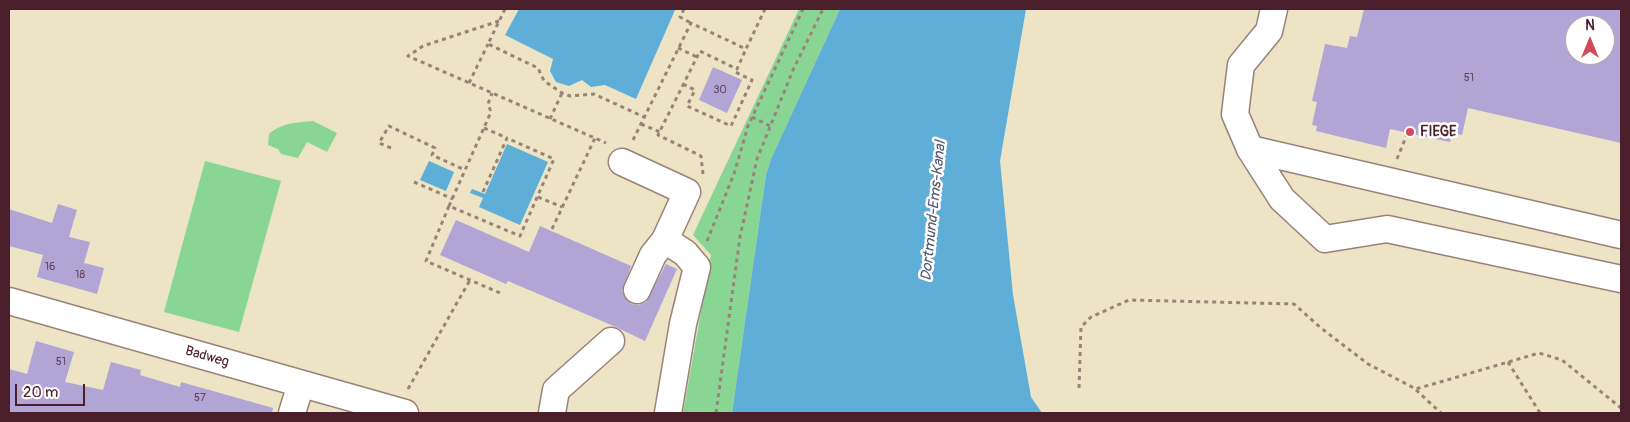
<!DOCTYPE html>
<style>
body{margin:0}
#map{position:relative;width:1630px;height:422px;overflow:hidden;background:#ece4c5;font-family:Pangolin,sans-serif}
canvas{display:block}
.frame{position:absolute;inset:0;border:10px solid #4a1f2b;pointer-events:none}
.north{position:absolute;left:1565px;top:15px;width:50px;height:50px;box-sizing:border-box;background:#fff;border:1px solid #b7a5aa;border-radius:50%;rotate:0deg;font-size:14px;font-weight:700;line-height:20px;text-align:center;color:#4a1f2b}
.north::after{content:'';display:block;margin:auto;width:18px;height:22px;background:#d1495b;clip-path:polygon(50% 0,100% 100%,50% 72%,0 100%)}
.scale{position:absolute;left:15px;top:384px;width:70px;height:22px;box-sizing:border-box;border:2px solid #4a1f2b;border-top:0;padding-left:6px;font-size:15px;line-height:18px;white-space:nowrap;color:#4a1f2b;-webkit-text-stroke:4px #fff;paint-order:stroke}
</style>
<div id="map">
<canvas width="1630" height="422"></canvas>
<div class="frame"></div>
<div class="north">N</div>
<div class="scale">20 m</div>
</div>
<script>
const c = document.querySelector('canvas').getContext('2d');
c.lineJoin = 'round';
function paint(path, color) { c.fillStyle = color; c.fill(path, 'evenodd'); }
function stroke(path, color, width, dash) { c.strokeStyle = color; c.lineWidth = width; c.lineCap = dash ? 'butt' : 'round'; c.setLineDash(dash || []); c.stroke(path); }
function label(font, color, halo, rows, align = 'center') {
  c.font = font + ' Pangolin,sans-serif'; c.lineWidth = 5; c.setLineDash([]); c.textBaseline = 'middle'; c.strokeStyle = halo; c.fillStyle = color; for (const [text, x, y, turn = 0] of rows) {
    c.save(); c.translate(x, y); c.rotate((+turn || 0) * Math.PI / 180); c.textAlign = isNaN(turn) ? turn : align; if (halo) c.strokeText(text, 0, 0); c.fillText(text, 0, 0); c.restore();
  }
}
paint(new Path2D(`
 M 799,9 L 840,9 L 771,159 L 766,175 L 732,413 L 683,413 L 711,255 L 693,235 Z
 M 313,121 L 337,133 L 327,152 L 307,142 L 298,158 L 281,154 L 278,149 L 268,145 L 269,134 C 281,123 298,122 313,121 Z
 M 205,161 L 281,181 L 239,332 L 164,312 Z`), '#89d694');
paint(new Path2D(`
 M 519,9 L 675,9 L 675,10 L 636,99 L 605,85 L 591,87 L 582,80 L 569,86 L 556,82 L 550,71 L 553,59 L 505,35 Z
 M 840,9 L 1026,9 L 1000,161 L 1013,295 L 1031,397 L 1042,413 L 732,413 L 766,175 L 771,159 Z
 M 507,144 L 548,162 L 520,225 L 479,207 L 483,198 L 470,193 L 472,189 L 485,194 Z
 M 429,161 L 454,172 L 446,191 L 420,180 Z`), '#5eaed8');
paint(new Path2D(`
 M 1364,9 L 1621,9 L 1621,143 L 1468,108 L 1462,135 L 1452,133 L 1450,142 L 1390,129 L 1386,148 L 1316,131 L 1317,126 L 1312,125 L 1317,102 L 1312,101 L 1325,44 L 1347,48 L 1350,36 L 1357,37 ZM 1575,25 L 1605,25 L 1605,55 L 1575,55 Z
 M 713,67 L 742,80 L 727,113 L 699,100 Z
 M 58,204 L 77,210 L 69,237 L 90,242 L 84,263 L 104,268 L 97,294 L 37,277 L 43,255 L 9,246 L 9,209 L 52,223 Z
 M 456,220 L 529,252 L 540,226 L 631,266 L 622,291 L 625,298 L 631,304 L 639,305 L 646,302 L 666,264 L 677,269 L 645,341 L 616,327 L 508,281 L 506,284 L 440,255 Z
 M 36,341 L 74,352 L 65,382 L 103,390 L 111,362 L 141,370 L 140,375 L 180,387 L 181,382 L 273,408 L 272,413 L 9,413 L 9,369 L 27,374 Z`), '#b0a5d5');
const minor = new Path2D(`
 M 1274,9 L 1269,31 L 1241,65 L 1235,114 L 1250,149 L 1282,199 L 1325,239 L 1387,229 L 1621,279
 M 1250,149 L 1621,235
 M 622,162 L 687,192 L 665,240 L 653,255 L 637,290
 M 665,240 L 685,253 L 697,267 L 683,324 L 668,413
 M 9,301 L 405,413
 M 292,413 L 301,384
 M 552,413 L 556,390 L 611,341`);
stroke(minor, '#9b8278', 29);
stroke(new Path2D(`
 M 505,9 L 488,44 L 538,68 L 544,81 L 562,93 L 570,96 L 594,94 L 644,117
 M 684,9 L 680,17 L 691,23
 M 499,21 L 423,46 L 408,56 L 606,143
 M 678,48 L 697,57
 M 469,83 L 488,44
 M 683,84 L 695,90 L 687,106 L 731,126 L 752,80 L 735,72 L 737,69
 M 752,117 L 770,126
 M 550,119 L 562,93
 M 641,124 L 660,132
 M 484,128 L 507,138
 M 633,140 L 691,23 L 746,49 L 765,9
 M 391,148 L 379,143 L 389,126 L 435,148 L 432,155 L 465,170
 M 1397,159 L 1408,132
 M 703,174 L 701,156 L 658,135 L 700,51 L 737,69 L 746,49
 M 414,182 L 453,199
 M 483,192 L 507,138 L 554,159 L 520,236 L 449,206 L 426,261 L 500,293
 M 538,197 L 562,207
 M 449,206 L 491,112 L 488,104 L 492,93
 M 552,229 L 595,138
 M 707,241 L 734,174 L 748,126 L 803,9
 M 1508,362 L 1540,413
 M 1079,388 L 1081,327 L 1091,317 L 1129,300 L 1294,304 L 1321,328 L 1368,364 L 1416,389 L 1539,353 L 1562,360 L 1621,408
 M 408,389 L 470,280
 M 1416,390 L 1441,413
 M 716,413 L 740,237 L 757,159 L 793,70 L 823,9`), '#9b8278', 3, [4, 4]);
stroke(minor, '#fff', 26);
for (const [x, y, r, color] of [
 [1410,132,5,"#d1495b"]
]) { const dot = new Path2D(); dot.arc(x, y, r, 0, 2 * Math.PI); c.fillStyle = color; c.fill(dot); stroke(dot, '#fff', 2); }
label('11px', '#644056', null, [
 ["51",1469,78],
 ["30",720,90],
 ["16",50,267],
 ["18",80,275],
 ["51",61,362],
 ["57",200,398]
]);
label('bold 14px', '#4a1f2b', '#fff', [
 ["FIEGE",1420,132]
], 'left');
label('14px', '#4a1f2b', '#fff', [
 ["Badweg",207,357,16]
]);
label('italic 15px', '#525870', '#fff', [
 ["Dortmund-Ems-Kanal",934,211,-84]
]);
</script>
